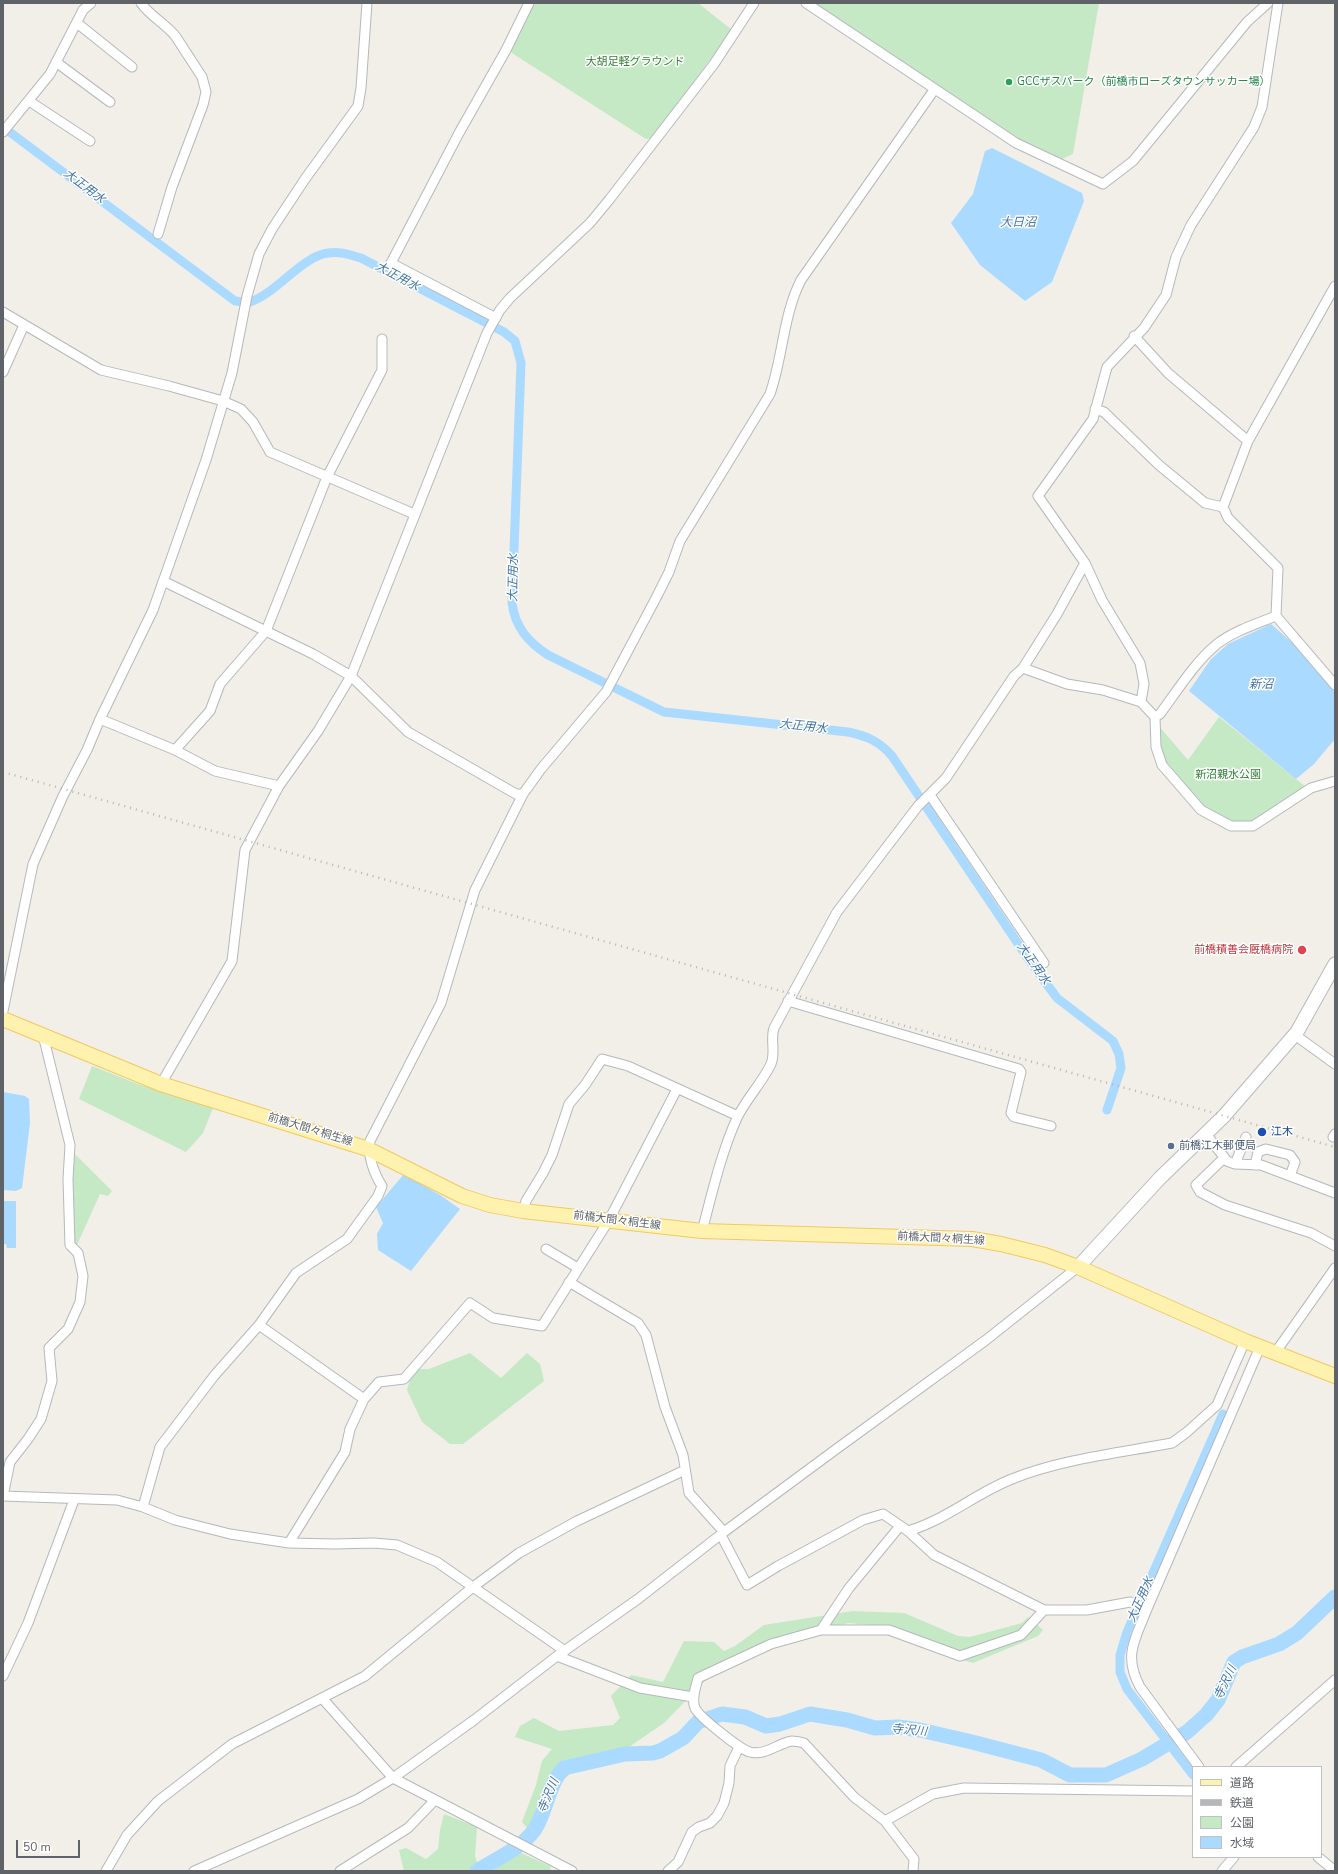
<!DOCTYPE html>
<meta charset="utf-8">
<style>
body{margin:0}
#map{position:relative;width:1338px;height:1874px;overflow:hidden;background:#f1efe8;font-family:"Nunito Sans","Noto Sans JP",sans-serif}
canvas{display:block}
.frame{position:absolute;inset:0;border:4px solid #5f6368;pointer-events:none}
.legend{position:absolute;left:1192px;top:1766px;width:130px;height:92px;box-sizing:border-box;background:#fff;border:1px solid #bfc1c3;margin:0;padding:5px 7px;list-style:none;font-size:12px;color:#5f6368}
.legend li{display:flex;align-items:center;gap:8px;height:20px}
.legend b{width:20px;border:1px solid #bfc1c3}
.scale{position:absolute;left:16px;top:1840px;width:64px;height:18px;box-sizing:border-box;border:2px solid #5f6368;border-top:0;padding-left:5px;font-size:12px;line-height:14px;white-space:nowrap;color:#5f6368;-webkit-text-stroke:3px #fff;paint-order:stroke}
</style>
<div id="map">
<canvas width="1338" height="1874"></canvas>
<div class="frame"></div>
<ul class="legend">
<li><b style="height:5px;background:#fff2af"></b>道路</li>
<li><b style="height:5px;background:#b6b7b8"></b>鉄道</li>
<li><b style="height:11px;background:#c5e8c5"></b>公園</li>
<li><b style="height:11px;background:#aadaff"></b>水域</li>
</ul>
<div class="scale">50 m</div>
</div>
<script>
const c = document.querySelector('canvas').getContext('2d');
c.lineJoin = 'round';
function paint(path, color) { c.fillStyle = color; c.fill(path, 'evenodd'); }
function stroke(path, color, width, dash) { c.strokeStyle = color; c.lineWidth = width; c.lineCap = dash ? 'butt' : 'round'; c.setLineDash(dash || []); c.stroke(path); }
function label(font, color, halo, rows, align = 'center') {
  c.font = font + ' "Nunito Sans","Noto Sans JP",sans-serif'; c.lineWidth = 3; c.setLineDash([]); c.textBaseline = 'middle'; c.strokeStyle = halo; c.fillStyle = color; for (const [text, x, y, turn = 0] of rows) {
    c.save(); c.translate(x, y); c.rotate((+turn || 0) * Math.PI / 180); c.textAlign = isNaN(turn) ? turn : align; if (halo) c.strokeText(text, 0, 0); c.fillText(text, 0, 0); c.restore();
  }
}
paint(new Path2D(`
 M 535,3 L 698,3 L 732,30 L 652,138 L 646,139 L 512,53 L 510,49 Z
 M 813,3 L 1099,3 L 1073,154 L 1060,160 L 1020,141 Z
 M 1219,717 L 1306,787 L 1252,823 L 1231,821 L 1203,807 L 1164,764 L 1159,747 L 1158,725 L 1188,760 Z
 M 92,1066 L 138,1084 L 213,1108 L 203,1133 L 186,1152 L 79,1099 Z
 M 73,1152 L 112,1191 L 108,1196 L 100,1194 L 76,1247 L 73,1241 L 70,1179 Z
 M 470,1353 L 501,1378 L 527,1353 L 540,1364 L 544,1381 L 463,1444 L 450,1444 L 422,1422 L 407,1390 L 413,1369 L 429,1369 Z
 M 853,1611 L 904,1613 L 958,1636 L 970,1637 L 1022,1623 L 1028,1617 L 1043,1630 L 1038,1636 L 973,1663 L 919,1647 L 899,1628 L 849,1623 L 766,1640 L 704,1682 L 664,1723 L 626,1749 L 579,1767 L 559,1783 L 547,1812 L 528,1829 L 522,1822 L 536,1785 L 542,1761 L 552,1749 L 515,1737 L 520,1726 L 534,1718 L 559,1731 L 613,1725 L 620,1718 L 611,1696 L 631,1675 L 663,1682 L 684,1641 L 714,1642 L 724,1651 L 735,1646 L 764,1625 Z
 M 444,1814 L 477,1827 L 475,1856 L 480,1871 L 404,1871 L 399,1850 L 406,1848 L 426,1859 L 438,1849 L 440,1830 Z
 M 519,1852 L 550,1866 L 551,1871 L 492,1871 Z`), '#c5e8c5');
paint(new Path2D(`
 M 992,148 L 1082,193 L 1084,201 L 1052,282 L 1025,301 L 980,265 L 951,223 L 973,194 L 985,151 Z
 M 1271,624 L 1297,647 L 1335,692 L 1335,739 L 1314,764 L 1296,779 L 1189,691 L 1211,659 L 1228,644 Z
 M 3,1092 L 25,1096 L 29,1099 L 30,1123 L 22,1188 L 16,1191 L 3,1190 Z
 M 404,1174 L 440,1195 L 460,1209 L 411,1271 L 378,1250 L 377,1234 L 383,1223 L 376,1207 Z
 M 3,1201 L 16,1201 L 16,1248 L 7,1248 L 6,1244 L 3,1244 Z`), '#aadaff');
stroke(new Path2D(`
 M 3,127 L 235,301 C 239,301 246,303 250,302 C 277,293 302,256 328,253 C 340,251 350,255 361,258 L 504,332 L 515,341 L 521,363 L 512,603 C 515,627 528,642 548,655 L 664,712 L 848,732 C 867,736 879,741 892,756 L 1027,957 L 1057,998 L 1113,1041 L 1119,1054 L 1121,1068 L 1107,1110
 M 1193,1775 L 1127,1689 L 1120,1672 L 1120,1655 L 1127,1632 L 1223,1414`), '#aadaff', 9);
stroke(new Path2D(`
 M 477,1871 C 496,1859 522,1848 535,1829 C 547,1810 548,1784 564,1768 L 625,1754 L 653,1753 L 660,1751 L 683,1738 L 698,1722 L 722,1714 L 745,1717 L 766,1726 L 780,1724 L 810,1714 L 847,1720 L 875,1728 L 898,1727 L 920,1730 L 972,1742 L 1041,1760 L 1070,1775 L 1106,1775 L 1142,1759 L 1187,1732 L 1206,1715 L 1218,1700 L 1234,1662 L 1242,1657 L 1279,1644 L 1297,1633 L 1335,1597`), '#aadaff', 15);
const street = new Path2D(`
 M 141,3 C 151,17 166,24 176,37 L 202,77 L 206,92 L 203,105 L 172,187 L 158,234
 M 806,3 L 1016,143 L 1103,184 L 1133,161 L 1247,22 L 1268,3
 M 77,23 L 132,67
 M 56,62 L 110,102
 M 29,101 L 90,141
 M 3,132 L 50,74 L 83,10 L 91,3
 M 1335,286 L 1248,441 L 1223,507 L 1228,518 L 1278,568 L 1276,616 L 1335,685
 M 3,312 L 101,370 L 169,386 L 223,401 L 241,409 L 253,422 L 270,452 L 414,514
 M 496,318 L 391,263 L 459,133 L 506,50 L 529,3
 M 1134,336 L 1168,373 L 1248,441
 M 3,372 L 24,325
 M 1095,409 L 1104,412 L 1159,465 L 1205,503 L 1223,507
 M 1085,563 L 1102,600 L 1140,663 L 1144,684 L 1141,702
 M 163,581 L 313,654 L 351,676 L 408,732 L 516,794 L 523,794
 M 1023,668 L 1067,684 L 1103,690 L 1141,702 L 1155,717 L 1156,747 L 1162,765 L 1201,810 L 1231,826 L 1253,826 L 1311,788 L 1335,781
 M 1155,717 L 1160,714 C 1177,691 1195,662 1217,644 C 1234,631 1256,624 1276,616
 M 100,719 L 175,750 L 215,771 L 279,786
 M 175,750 L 210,711 L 220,684 L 266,631 L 327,477 L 382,370 L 382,339
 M 930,795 L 1044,963
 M 788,1001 L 1019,1069 L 1021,1072 L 1011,1113 L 1014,1117 L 1051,1126
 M 3,1011 L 33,864 L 63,796 L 87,750 L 100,719 L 153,610 L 206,460 L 232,373 L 247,296 L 259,254 L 272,229 L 305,179 L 358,106 L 361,88 L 367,3
 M 1295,1035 L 1335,1064
 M 161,1084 L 232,961 L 245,850 L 279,786 L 318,731 L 351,676 L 487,333 L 500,310 L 510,298 L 590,223 L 609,200 L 714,64 L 754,3
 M 1206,1134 L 1227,1161 L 1235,1164 L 1261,1165 L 1335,1193
 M 1333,1137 L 1335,1134
 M 1224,1158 L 1196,1185 L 1200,1192 L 1225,1205 L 1311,1233 L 1335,1246
 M 1235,1164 L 1246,1137
 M 1255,1165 L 1258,1152 L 1266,1149 L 1290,1155 L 1295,1162 L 1290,1176
 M 523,1211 L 526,1201 L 543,1173 L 552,1155 L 569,1104 L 585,1085 L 602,1059 L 628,1066 L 738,1116
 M 702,1231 C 712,1194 721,1153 737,1118 C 746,1099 762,1083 771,1064 C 776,1052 770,1040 774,1028 L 837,912 L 918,806 L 946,778 L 1014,676 L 1023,668 L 1057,614 L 1085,563 L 1038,496 L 1093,419 L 1107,367 L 1144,328 L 1166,295 L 1176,257 L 1191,225 L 1254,127 L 1262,107 L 1278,3
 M 546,1249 L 578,1268
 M 569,1282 L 638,1323 L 646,1335 L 665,1407 L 683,1455 L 689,1493 L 724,1532
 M 259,1325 L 364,1399
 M 1275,1353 L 1335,1268
 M 3,1496 L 117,1500 L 143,1507 L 175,1520 L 230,1534 L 289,1543 L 334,1544 L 374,1543 L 397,1545 L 437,1562 L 565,1651
 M 3,1496 L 10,1462 L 28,1439 L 41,1419 L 52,1381 L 49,1348 L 68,1329 L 80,1302 L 83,1276 L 78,1253 L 70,1245 L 68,1179 L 70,1145 L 43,1035
 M 143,1507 L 160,1447 L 214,1376 L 259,1325 L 296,1273 L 347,1239 L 378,1196 L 382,1186 C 374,1174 367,1154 370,1141 L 441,1003 L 475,890 L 523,794 L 541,769 L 606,692 L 656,598 L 669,572 L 680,541 L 770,394 C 783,357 783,315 801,280 L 934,90
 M 908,1531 C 946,1520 976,1493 1012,1479 C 1062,1459 1119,1453 1172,1443 L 1187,1432 L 1217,1405 L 1245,1341
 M 721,1535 L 747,1585 L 778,1566 L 863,1520 L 883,1514 L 908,1531 L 934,1555 L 1044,1610 L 1087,1610 L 1130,1602 L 1147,1609
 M 289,1543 L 345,1452 L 350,1429 L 364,1399 L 379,1382 L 404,1379 L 470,1303 L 493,1318 L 542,1326 L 609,1220 L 677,1089
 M 821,1630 L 849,1588 L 900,1526
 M 557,1656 L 640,1688 L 693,1697
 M 3,1676 L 28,1623 L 74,1500
 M 322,1698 L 393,1778 L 572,1871
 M 1199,1767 L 1140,1687 C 1123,1655 1135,1640 1147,1609 L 1260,1347
 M 1236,1767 L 1335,1680
 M 885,1821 L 933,1794 L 964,1788 L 1193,1791
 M 1318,1857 L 1335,1871
 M 106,1871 L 127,1835 L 158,1801 L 232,1744 L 365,1676 L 473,1587 L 519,1553 L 577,1521 L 685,1470
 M 194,1871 L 358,1799 L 393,1778 L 474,1720 L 557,1656 L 638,1599 L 724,1532 L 835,1450 L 986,1340 L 1078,1267
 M 340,1871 L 408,1828 L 435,1800
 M 668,1871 L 678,1862 L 692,1832 L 699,1827 L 710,1823 L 717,1816 L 724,1803 L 729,1783 L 730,1766 L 739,1747
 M 913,1871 L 914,1859 L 885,1821 L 854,1797 L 804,1743 C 800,1742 795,1741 792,1741 C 778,1743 766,1756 750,1752 C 741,1750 699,1717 695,1708 C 691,1699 696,1687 698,1678 L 771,1644 L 821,1630 L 889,1630 L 960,1656 L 1021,1635 L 1044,1610
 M 1222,1871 L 1234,1857`);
const secondary = new Path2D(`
 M 1078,1267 L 1160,1178 L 1224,1116 L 1297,1032 L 1335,964`);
const primary = new Path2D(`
 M 3,1019 L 161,1084 L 368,1149 L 462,1196 L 490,1205 L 523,1211 L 702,1231 L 972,1239 L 1001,1244 L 1045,1255 L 1078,1267 L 1245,1341 L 1335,1376`);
stroke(street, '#b5b8bc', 11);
stroke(secondary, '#b6babf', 15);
stroke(primary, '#f2c960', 16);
stroke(street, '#fff', 9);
stroke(secondary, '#fff', 13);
stroke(primary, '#fff2af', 14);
stroke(new Path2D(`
 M 3,772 L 1335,1147`), '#b6b7b8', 2.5, [1, 5]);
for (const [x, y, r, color] of [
 [1009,82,4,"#2e9e5b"],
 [1302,950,5,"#e0444e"],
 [1262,1132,5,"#1a4fb4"],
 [1171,1146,4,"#5c6f8a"]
]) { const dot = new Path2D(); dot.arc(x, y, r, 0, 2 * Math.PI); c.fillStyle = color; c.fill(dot); stroke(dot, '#fff', 1.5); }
label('11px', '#348238', '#fff', [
 ["大胡足軽グラウンド",635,62],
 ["新沼親水公園",1228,775]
]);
label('11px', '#27864d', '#fff', [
 ["GCCザスパーク（前橋市ローズタウンサッカー場）",1017,82]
], 'left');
label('11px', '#be3a42', '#fff', [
 ["前橋積善会厩橋病院",1293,950]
], 'right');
label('11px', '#5f6368', '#fff', [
 ["前橋大間々桐生線",310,1130,17],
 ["前橋大間々桐生線",617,1221,7],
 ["前橋大間々桐生線",941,1239,3]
]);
label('11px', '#164399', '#fff', [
 ["江木",1271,1132]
], 'left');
label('11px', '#4e5e75', '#fff', [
 ["前橋江木郵便局",1179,1146]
], 'left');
label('italic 12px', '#4174aa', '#fff', [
 ["大正用水",84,187,37],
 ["大日沼",1018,223],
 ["大正用水",397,277,28],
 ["大正用水",514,578,-89],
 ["新沼",1261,685],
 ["大正用水",803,727,6],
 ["大正用水",1033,964,55],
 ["大正用水",1141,1600,-66],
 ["寺沢川",1226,1683,-64],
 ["寺沢川",909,1731,5],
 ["寺沢川",549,1796,-67]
]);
</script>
